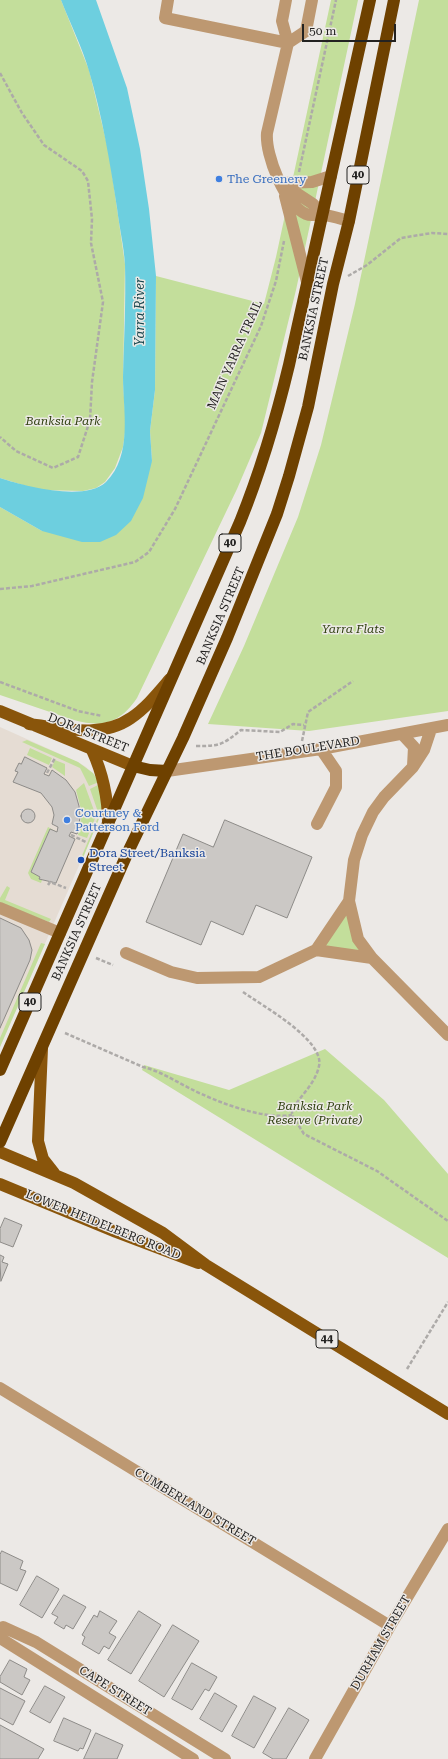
<!DOCTYPE html>
<style>
body{margin:0}
#map{position:relative;width:448px;height:1759px;overflow:hidden;background:#ece9e6;font-family:"Roboto Serif",serif}
canvas{display:block}
.scale{position:absolute;left:302px;top:24px;width:94px;height:18px;box-sizing:border-box;border:2px solid #232221;border-top:0;padding-left:5px;font-size:12px;line-height:14px;white-space:nowrap;color:#232221;-webkit-text-stroke:3px #ece9e6;paint-order:stroke}
</style>
<div id="map">
<canvas width="448" height="1759"></canvas>
<div class="scale">50 m</div>
</div>
<script>
const c = document.querySelector('canvas').getContext('2d');
c.lineJoin = 'round';
function paint(path, color) { c.fillStyle = color; c.fill(path, 'evenodd'); }
function stroke(path, color, width, dash) { c.strokeStyle = color; c.lineWidth = width; c.lineCap = dash ? 'butt' : 'round'; c.setLineDash(dash || []); c.stroke(path); }
function label(font, color, halo, rows, align = 'center') {
  c.font = font + ' "Roboto Serif",serif'; c.lineWidth = 3; c.setLineDash([]); c.textBaseline = 'middle'; c.strokeStyle = halo; c.fillStyle = color; for (const [text, x, y, turn = 0] of rows) {
    c.save(); c.translate(x, y); c.rotate((+turn || 0) * Math.PI / 180); c.textAlign = isNaN(turn) ? turn : align; if (halo) c.strokeText(text, 0, 0); c.fillText(text, 0, 0); c.restore();
  }
}
paint(new Path2D(`
 M 0,727 L 78,762 L 86,767 L 98,780 L 101,815 L 0,1047 Z`), '#e5dcd3');
paint(new Path2D(`
 M 0,0 L 61,0 L 89,70 L 109,153 L 125,264 L 123,384 L 126,425 L 123,447 L 115,468 L 105,482 L 96,488 L 83,491 L 39,490 L 0,478 Z
 M 331,0 L 358,0 L 296,290 L 261,433 L 237,489 L 137,698 C 113,734 87,725 53,713 C 35,707 18,701 0,695 L 0,507 L 42,531 L 152,461 L 150,431 L 155,390 L 156,276 L 264,304 L 276,257 Z
 M 419,0 L 448,0 L 448,711 L 309,731 L 208,724 L 244,646 L 298,517 L 321,445 L 355,304 Z
 M 27,740 L 78,762 L 93,773 L 99,782 L 89,786 L 80,768 L 22,742 Z
 M 30,748 L 52,758 L 49,765 L 27,755 Z
 M 55,760 L 65,764 L 65,776 L 52,767 Z
 M 84,783 L 96,816 L 87,838 L 78,835 L 82,813 L 76,790 Z
 M 100,784 L 102,811 L 83,858 L 81,858 L 99,815 L 90,789 Z
 M 48,827 L 57,832 L 50,829 L 31,872 L 40,877 L 39,879 L 42,880 L 41,883 L 31,879 L 28,873 Z
 M 7,886 L 10,888 L 5,900 L 51,919 L 49,922 L 0,903 L 0,898 Z
 M 347,908 L 366,954 L 321,947 Z
 M 41,943 L 45,944 L 0,1047 L 0,1038 Z
 M 325,1049 L 384,1100 L 448,1174 L 448,1258 L 142,1070 L 144,1065 L 229,1090 Z`), '#c3de9b');
paint(new Path2D(`
 M 61,0 L 96,0 L 127,88 L 140,149 L 149,209 L 156,276 L 155,390 L 150,431 L 152,461 L 143,498 L 131,521 L 116,535 L 100,542 L 82,542 L 42,531 L 0,507 L 0,478 C 24,486 85,502 106,482 C 133,455 123,411 123,377 C 124,340 126,302 125,265 C 124,246 119,226 117,208 C 110,162 102,115 89,71 C 82,47 70,23 61,0 Z`), '#6dcfdf');
const building = new Path2D(`
 M 25,757 L 47,768 L 44,774 L 49,776 L 52,770 L 66,780 L 75,792 L 79,806 L 80,817 L 78,831 L 77,834 L 71,832 L 69,836 L 75,839 L 56,883 L 39,879 L 40,877 L 31,872 L 50,829 L 57,832 L 58,827 L 52,824 L 54,815 L 52,807 L 41,793 L 13,782 L 18,772 L 15,771 L 19,763 L 21,764 Z
 M21 816a7 7 0 1 1 14 0a7 7 0 1 1-14 0Z
 M 225,820 L 312,857 L 287,918 L 256,905 L 243,935 L 211,921 L 201,945 L 146,922 L 183,834 L 213,847 Z
 M 0,918 L 21,928 L 29,940 L 32,950 L 30,960 L 0,1028 Z
 M 5,1218 L 22,1225 L 13,1247 L 0,1242 L 0,1229 Z
 M 0,1255 L 4,1257 L 2,1262 L 8,1264 L 1,1281 Z
 M 2,1551 L 23,1561 L 20,1569 L 26,1571 L 17,1591 L 0,1583 L 0,1555 Z
 M 37,1576 L 59,1589 L 42,1618 L 20,1605 Z
 M 64,1595 L 86,1607 L 73,1629 L 66,1625 L 64,1629 L 54,1623 L 58,1617 L 52,1614 Z
 M 100,1611 L 117,1621 L 109,1633 L 116,1637 L 109,1649 L 104,1646 L 99,1654 L 82,1644 L 85,1637 L 82,1635 L 94,1615 L 97,1617 Z
 M 139,1611 L 161,1625 L 131,1674 L 108,1660 Z
 M 173,1625 L 199,1641 L 164,1697 L 139,1681 Z
 M 10,1660 L 27,1669 L 24,1677 L 30,1680 L 22,1695 L 0,1682 L 0,1677 Z
 M 192,1663 L 217,1677 L 209,1691 L 205,1689 L 192,1710 L 172,1699 Z
 M 45,1686 L 65,1697 L 50,1723 L 30,1712 Z
 M 0,1688 L 25,1701 L 13,1725 L 0,1718 Z
 M 215,1693 L 237,1706 L 222,1732 L 200,1719 Z
 M 254,1696 L 276,1708 L 254,1748 L 232,1736 Z
 M 289,1708 L 309,1720 L 286,1759 L 273,1759 L 263,1753 Z
 M 64,1718 L 91,1730 L 83,1749 L 80,1748 L 78,1751 L 54,1741 Z
 M 0,1725 L 44,1749 L 38,1759 L 0,1759 Z
 M 96,1733 L 123,1745 L 117,1759 L 84,1759 Z`);
paint(building, '#cbc8c5');
stroke(building, '#8d8b88', 1);
stroke(new Path2D(`
 M 0,73 L 22,113 L 44,145 L 82,171 L 88,181 L 92,219 L 91,243 L 103,302 L 92,382 L 90,420 L 78,457 L 53,468 L 16,451 L 0,437
 M 299,172 L 336,0
 M 348,276 L 367,265 L 401,238 L 432,233 L 448,234
 M 0,589 L 32,586 L 105,569 L 135,562 L 149,552 L 175,509 L 261,326 L 276,281 L 284,241
 M 0,682 L 78,711 L 102,716
 M 302,741 L 308,712 L 353,681
 M 196,746 C 221,746 222,745 241,730 L 280,732 L 293,724 L 304,725
 M 47,773 L 55,758
 M 71,835 L 86,842
 M 48,885 L 50,882 L 66,888
 M 96,958 L 113,965
 M 243,992 C 261,1005 325,1040 319,1066 C 316,1082 301,1096 292,1109 L 292,1115 L 304,1134 L 377,1171 L 448,1221
 M 65,1033 L 143,1067 C 160,1071 175,1081 191,1089 C 217,1102 263,1120 292,1115
 M 407,1369 L 448,1302`), '#adaaa8', 2.5, [4, 2]);
stroke(new Path2D(`
 M 168,0 L 165,18 L 288,43 L 306,31 L 312,0
 M 286,0 L 282,21 L 288,43 L 267,133 C 265,155 285,205 306,214 C 313,217 318,213 324,215 C 333,216 341,219 349,221
 M 282,183 L 312,182 L 331,176
 M 284,185 L 313,204 L 322,214
 M 285,196 L 307,282
 M 431,729 L 424,750 L 413,767 L 384,797 L 373,812 L 362,835 L 354,860 L 349,901 L 358,939 L 372,958 L 448,1035
 M 402,734 L 414,747 L 413,766
 M 167,771 L 321,749 L 448,725
 M 317,824 L 336,787 L 336,771 L 321,749
 M 0,908 L 60,933
 M 316,950 L 372,958
 M 126,953 L 171,972 L 197,978 L 259,977 L 316,950 L 349,901
 M 0,1388 L 390,1626
 M 3,1627 L 36,1642 L 225,1759
 M 0,1638 L 193,1759
 M 315,1759 L 390,1626 L 448,1529`), '#bd9871', 12);
stroke(new Path2D(`
 M 0,711 L 133,766
 M 29,724 C 62,728 101,739 131,718 C 146,708 158,693 170,679
 M 92,750 C 103,774 108,797 108,823
 M 42,1048 L 38,1141 L 43,1159 L 54,1173
 M 0,1152 L 74,1183 L 163,1233 L 206,1265 L 448,1414
 M 0,1184 L 116,1232 L 198,1263`), '#89550b', 12);
stroke(new Path2D(`
 M 133,766 L 150,770 L 167,771
 M 0,1070 L 240,522 C 261,470 276,419 289,365 L 370,0
 M 0,1142 L 127,854 L 183,738 L 227,638 L 277,514 L 289,476 L 308,407 L 333,284 L 349,221 L 394,0`), '#6e4100', 12);
for (const [x, y, r, color] of [
 [219,179,4,"#3f7fe0"],
 [67,820,4,"#3f7fe0"],
 [81,860,4,"#1a4fb4"]
]) { const dot = new Path2D(); dot.arc(x, y, r, 0, 2 * Math.PI); c.fillStyle = color; c.fill(dot); stroke(dot, '#ece9e6', 1.5); }
for (const [x, y, w] of [
 [358,175,22],
 [230,543,22],
 [30,1002,22],
 [327,1339,22]
]) { const box = new Path2D(); box.roundRect(x - w / 2, y - 9, w, 18, 3); c.fillStyle = '#ece9e6'; c.fill(box); stroke(box, '#232221', 1); }
label('bold 11px', '#232221', null, [
 ["40",358,175],
 ["40",230,543],
 ["40",30,1002],
 ["44",327,1339]
]);
label('12px', '#366cbe', '#ece9e6', [
 ["The Greenery",227,179],
 ["Courtney &",75,813],
 ["Patterson Ford",75,827]
], 'left');
label('12px', '#232221', '#ece9e6', [
 ["BANKSIA STREET",314,309,-78],
 ["MAIN YARRA TRAIL",235,355,-66],
 ["BANKSIA STREET",221,616,-67],
 ["DORA STREET",88,733,22],
 ["THE BOULEVARD",308,749,-9],
 ["BANKSIA STREET",77,932,-66],
 ["LOWER HEIDELBERG ROAD",103,1225,22],
 ["CUMBERLAND STREET",195,1507,31],
 ["DURHAM STREET",381,1643,-60],
 ["CAPE STREET",115,1691,32]
]);
label('italic 12px', '#314111', '#ece9e6', [
 ["Banksia Park",63,421],
 ["Yarra Flats",353,629],
 ["Banksia Park",315,1106],
 ["Reserve (Private)",315,1120]
]);
label('12px', '#164399', '#ece9e6', [
 ["Dora Street/Banksia",89,853],
 ["Street",89,867]
], 'left');
label('italic 13px', '#1b484f', '#ece9e6', [
 ["Yarra River",140,312,-90]
]);
</script>
